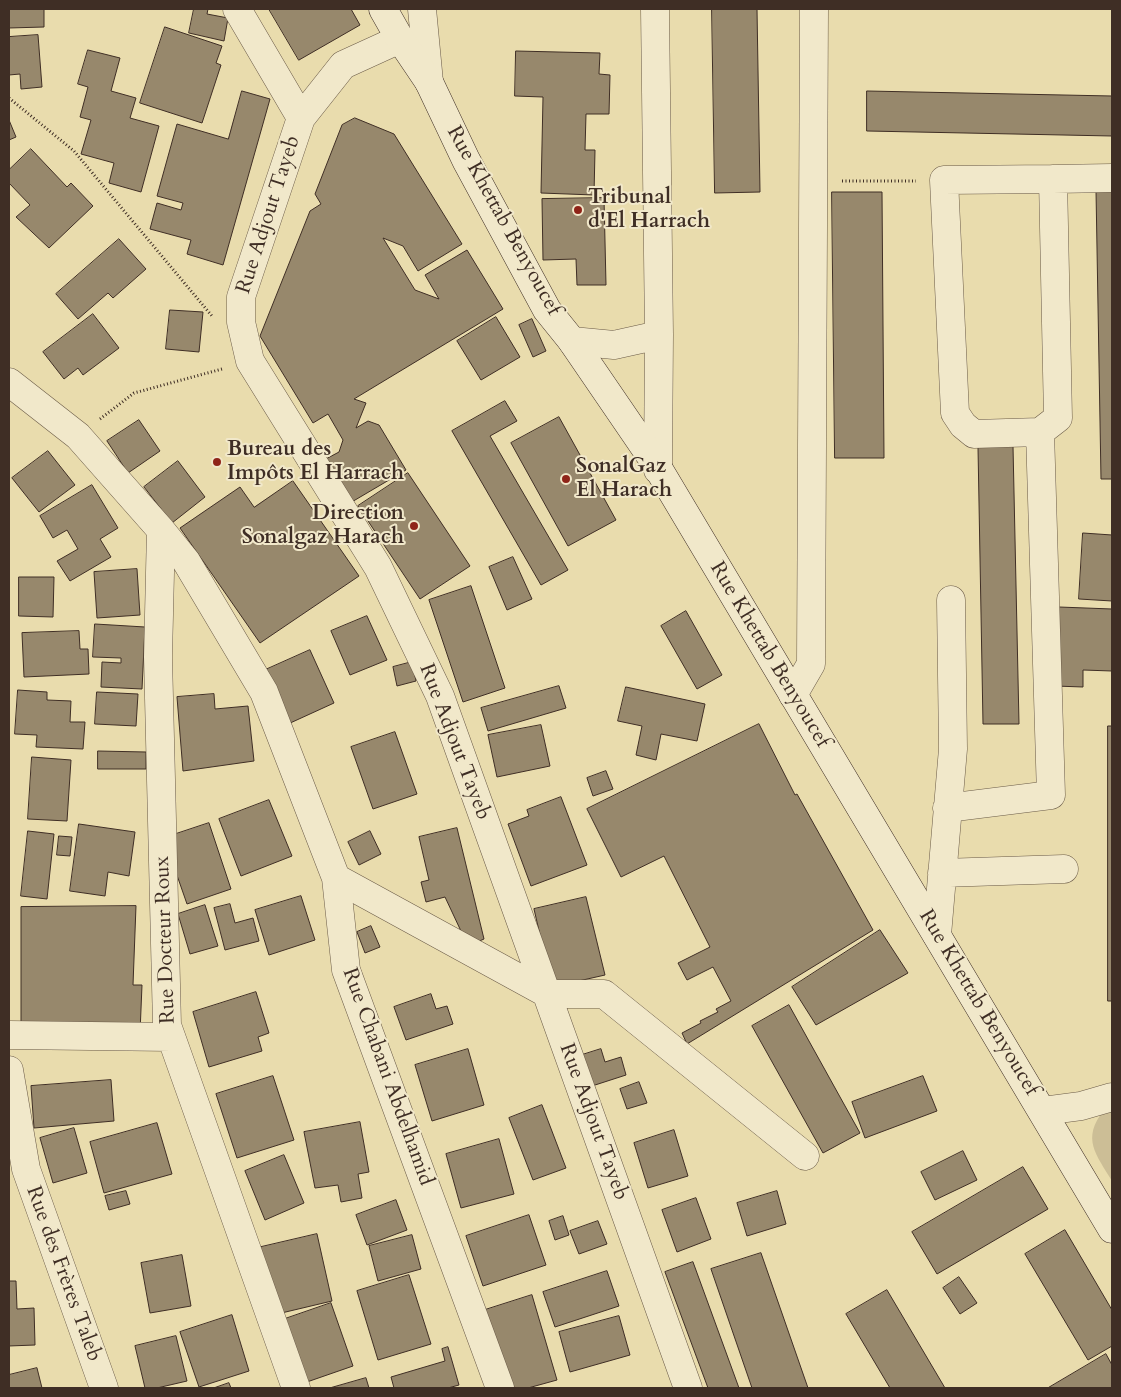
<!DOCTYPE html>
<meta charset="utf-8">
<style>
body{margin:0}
#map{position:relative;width:1121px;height:1397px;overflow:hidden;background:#e9dcad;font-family:Cardo,serif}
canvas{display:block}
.frame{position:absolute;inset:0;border:10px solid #3f2e25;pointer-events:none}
</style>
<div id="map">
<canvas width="1121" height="1397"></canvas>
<div class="frame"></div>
</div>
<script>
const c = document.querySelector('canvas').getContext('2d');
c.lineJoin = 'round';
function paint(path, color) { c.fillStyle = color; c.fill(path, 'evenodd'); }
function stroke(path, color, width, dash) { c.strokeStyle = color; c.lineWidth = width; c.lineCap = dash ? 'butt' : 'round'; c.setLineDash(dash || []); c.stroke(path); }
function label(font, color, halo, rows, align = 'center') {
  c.font = font + ' Cardo,serif'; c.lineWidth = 4; c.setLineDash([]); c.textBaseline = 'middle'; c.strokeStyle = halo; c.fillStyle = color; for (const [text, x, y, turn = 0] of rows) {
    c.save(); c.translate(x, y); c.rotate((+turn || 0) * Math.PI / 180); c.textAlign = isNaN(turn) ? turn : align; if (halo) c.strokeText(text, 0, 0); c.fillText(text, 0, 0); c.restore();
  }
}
paint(new Path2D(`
 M 1112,1109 L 1112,1181 C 1096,1154 1081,1139 1104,1110 Z`), '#ccbe96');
const building = new Path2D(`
 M 9,9 L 44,9 L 44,27 L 9,28 Z
 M 194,9 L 208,9 L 207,14 L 228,18 L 224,41 L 189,33 Z
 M 269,9 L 351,9 L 360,25 L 299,60 Z
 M 712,9 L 757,9 L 760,192 L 715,193 Z
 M 165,27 L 222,46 L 216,63 L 221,65 L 202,123 L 140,103 Z
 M 38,35 L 42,87 L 21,89 L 20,74 L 9,75 L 9,37 Z
 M 88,50 L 120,58 L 111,91 L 136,98 L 130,118 L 159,126 L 141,192 L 109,183 L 114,163 L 81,154 L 91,120 L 80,117 L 88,87 L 78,84 Z
 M 516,51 L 600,53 L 599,74 L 610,75 L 609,114 L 586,114 L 585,150 L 595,150 L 594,195 L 541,193 L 543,97 L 515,96 Z
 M 242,91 L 270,99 L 223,265 L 187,254 L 191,240 L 150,229 L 157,203 L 181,210 L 183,203 L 157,196 L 177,124 L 228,139 Z
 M 867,91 L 1112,96 L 1112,136 L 867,131 Z
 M 355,118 L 394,134 L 462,244 L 418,271 L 403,246 L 383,238 L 415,290 L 439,299 L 425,275 L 467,250 L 503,309 L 354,399 L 366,403 L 356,428 L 368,421 L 379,425 L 406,470 L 350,503 L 324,460 L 339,452 L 343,440 L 328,414 L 313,423 L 260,336 L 310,211 L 321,204 L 315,194 L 342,125 Z
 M 9,120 L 16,137 L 9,140 Z
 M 31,149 L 67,187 L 71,183 L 93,206 L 49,248 L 16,217 L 30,205 L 9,183 L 9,170 Z
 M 1112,189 L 1112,479 L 1101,479 L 1096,190 Z
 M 832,192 L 882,192 L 884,458 L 835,458 Z
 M 604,198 L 606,285 L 577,285 L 576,259 L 543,260 L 542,199 Z
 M 119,239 L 146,269 L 113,298 L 108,293 L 78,319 L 56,294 Z
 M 170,310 L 203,312 L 199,352 L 166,349 Z
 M 93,314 L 119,348 L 83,375 L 78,368 L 64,379 L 43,352 Z
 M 496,317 L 520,357 L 481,380 L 457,341 Z
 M 532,319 L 546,351 L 533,357 L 519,325 Z
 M 505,401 L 517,421 L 490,436 L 568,570 L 541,585 L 452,431 Z
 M 559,417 L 616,520 L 568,546 L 511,443 Z
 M 139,420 L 160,451 L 128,473 L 107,441 Z
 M 1013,446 L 1019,724 L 983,724 L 978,447 Z
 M 48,451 L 75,485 L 39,512 L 12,478 Z
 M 178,461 L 205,497 L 172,523 L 144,487 Z
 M 408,473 L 470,566 L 420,599 L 358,506 Z
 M 293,481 L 359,576 L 260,643 L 180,528 L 240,487 L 254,507 Z
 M 92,485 L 118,528 L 100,539 L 111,557 L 70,581 L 57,561 L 78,549 L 67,530 L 53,538 L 40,516 Z
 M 1083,533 L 1112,535 L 1112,601 L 1079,599 Z
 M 513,557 L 532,599 L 507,610 L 489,567 Z
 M 137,569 L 140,615 L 97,618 L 94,572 Z
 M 19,577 L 54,577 L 53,617 L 19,616 Z
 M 471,586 L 505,688 L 463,702 L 429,600 Z
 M 1059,607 L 1112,609 L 1112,671 L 1083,670 L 1083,687 L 1055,686 Z
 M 686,611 L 722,675 L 697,689 L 661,626 Z
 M 367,616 L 387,660 L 350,675 L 331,631 Z
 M 95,624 L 145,627 L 142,689 L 101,687 L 102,662 L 121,663 L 121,658 L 93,657 Z
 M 79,631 L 80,649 L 88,649 L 89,674 L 24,677 L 22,633 Z
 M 310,650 L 334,703 L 288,724 L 263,671 Z
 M 412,662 L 416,681 L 397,686 L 393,667 Z
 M 559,686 L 566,708 L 488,731 L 481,708 Z
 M 626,687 L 705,704 L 697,741 L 661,734 L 656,760 L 636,755 L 642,726 L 618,721 Z
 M 18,690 L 47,692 L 47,700 L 71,701 L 70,722 L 85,722 L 83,749 L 36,747 L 37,735 L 15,734 Z
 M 97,692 L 138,694 L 136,726 L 95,724 Z
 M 214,694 L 215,709 L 248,706 L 254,761 L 183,771 L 177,697 Z
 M 759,724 L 795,795 L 797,794 L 873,930 L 687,1044 L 682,1033 L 701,1023 L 700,1021 L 718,1012 L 716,1009 L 731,1001 L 713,967 L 687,980 L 678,963 L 710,947 L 664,856 L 621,877 L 587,809 Z
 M 541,725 L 550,766 L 497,777 L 488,735 Z
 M 1108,726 L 1112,726 L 1112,1001 L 1108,1001 Z
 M 395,732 L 417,794 L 373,809 L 351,747 Z
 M 98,751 L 146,752 L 146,769 L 98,769 Z
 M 32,757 L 71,760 L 67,821 L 28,819 Z
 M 606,771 L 613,789 L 593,796 L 587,778 Z
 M 561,797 L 587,865 L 531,886 L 508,824 L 529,816 L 527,810 Z
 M 269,800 L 292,856 L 241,876 L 219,819 Z
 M 209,823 L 231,889 L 187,904 L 164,838 Z
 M 79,824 L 135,832 L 129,876 L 108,872 L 105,896 L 70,891 Z
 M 457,828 L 484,939 L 468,946 L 445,897 L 426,902 L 421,882 L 429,880 L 419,837 Z
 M 28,831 L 54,834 L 47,899 L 21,896 Z
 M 370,831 L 381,854 L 359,865 L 348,842 Z
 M 59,836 L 72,837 L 70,856 L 57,855 Z
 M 301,896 L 315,940 L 269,955 L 255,910 Z
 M 586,897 L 605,975 L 552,987 L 534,909 Z
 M 230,904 L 235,923 L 253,918 L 259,941 L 225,950 L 214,908 Z
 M 205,905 L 218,946 L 190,954 L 178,914 Z
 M 136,906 L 133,985 L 142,985 L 140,1033 L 21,1029 L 21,907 Z
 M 371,926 L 380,947 L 365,953 L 357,932 Z
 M 880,930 L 908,973 L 816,1025 L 792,987 Z
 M 256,992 L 269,1033 L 258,1037 L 262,1051 L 209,1067 L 193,1012 Z
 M 431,994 L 436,1009 L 447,1006 L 453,1024 L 406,1040 L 394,1007 Z
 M 789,1005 L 860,1133 L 823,1153 L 752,1026 Z
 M 468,1049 L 484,1105 L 432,1121 L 415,1065 Z
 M 601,1049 L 605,1062 L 621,1057 L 626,1075 L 592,1086 L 582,1055 Z
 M 273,1076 L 294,1140 L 237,1158 L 216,1094 Z
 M 923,1076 L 937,1111 L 865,1138 L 852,1102 Z
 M 111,1080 L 114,1121 L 34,1128 L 31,1086 Z
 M 639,1082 L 647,1103 L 627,1109 L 620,1089 Z
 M 542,1105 L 566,1168 L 533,1180 L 509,1118 Z
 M 360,1122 L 369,1172 L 358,1174 L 362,1198 L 341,1202 L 338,1185 L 315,1188 L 304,1132 Z
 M 157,1123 L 172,1174 L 104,1193 L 90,1142 Z
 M 74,1128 L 87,1173 L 53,1183 L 40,1138 Z
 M 674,1130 L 688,1176 L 648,1188 L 634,1143 Z
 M 499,1139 L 514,1194 L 461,1208 L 446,1154 Z
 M 963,1151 L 977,1180 L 935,1200 L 921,1172 Z
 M 284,1155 L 304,1203 L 265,1220 L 245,1171 Z
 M 1023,1167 L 1048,1209 L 937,1274 L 912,1232 Z
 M 126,1191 L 130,1204 L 109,1210 L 105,1196 Z
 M 777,1191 L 786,1224 L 747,1236 L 737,1203 Z
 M 696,1198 L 711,1239 L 677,1252 L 662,1210 Z
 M 396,1200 L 407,1230 L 367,1245 L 356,1215 Z
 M 529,1215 L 546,1265 L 483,1286 L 466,1236 Z
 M 563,1216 L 569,1235 L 555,1240 L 549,1221 Z
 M 598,1221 L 607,1244 L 579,1254 L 570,1231 Z
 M 1065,1230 L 1112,1310 L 1112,1346 L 1088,1360 L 1025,1254 Z
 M 317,1234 L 332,1301 L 273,1315 L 257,1248 Z
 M 412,1235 L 421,1269 L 378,1281 L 369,1246 Z
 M 761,1253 L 808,1388 L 752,1388 L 711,1269 Z
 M 182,1255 L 191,1306 L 150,1313 L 141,1263 Z
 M 693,1262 L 739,1388 L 708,1388 L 665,1272 Z
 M 607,1271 L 619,1306 L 555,1327 L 543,1292 Z
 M 409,1275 L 431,1344 L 378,1360 L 357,1291 Z
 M 959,1277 L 977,1303 L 960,1314 L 943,1288 Z
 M 9,1281 L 16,1281 L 17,1309 L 34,1308 L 35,1345 L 9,1346 Z
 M 887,1290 L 945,1388 L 890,1388 L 846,1314 Z
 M 532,1295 L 557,1380 L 528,1388 L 509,1388 L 485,1310 Z
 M 331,1303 L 353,1366 L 304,1383 L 282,1320 Z
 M 232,1315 L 249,1371 L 199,1387 L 180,1332 Z
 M 619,1316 L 630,1355 L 570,1372 L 559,1332 Z
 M 176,1336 L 187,1381 L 157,1388 L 145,1388 L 135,1346 Z
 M 448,1347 L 459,1385 L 448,1388 L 394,1388 L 391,1377 L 445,1361 L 442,1349 Z
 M 1106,1354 L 1112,1365 L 1112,1388 L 1048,1388 Z
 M 37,1368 L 42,1388 L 9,1388 L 9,1375 Z
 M 366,1378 L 369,1388 L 330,1388 Z
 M 229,1383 L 231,1388 L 214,1388 Z`);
paint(building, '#97886c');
stroke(building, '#3f2e25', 1);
const minor = new Path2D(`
 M 237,9 L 301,118
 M 422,9 L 429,82
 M 655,9 L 659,335 L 658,470
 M 400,39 L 343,65 L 301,118 L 241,297 L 241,322 L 250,361 L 378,567 L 440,696 L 688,1388
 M 1053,179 L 1058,418 L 1040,432 L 974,434 L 963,425 L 955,413 L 944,180 Z
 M 1053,179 L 1112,178
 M 572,341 L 614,345 L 659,335
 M 9,382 L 78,436 L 161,530 L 186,561 L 264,692 L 336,878 L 346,970 L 500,1388
 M 161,530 L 158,657 L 167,1025 L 296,1388
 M 793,695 L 811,664 L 814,9
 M 947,808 L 1051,795 L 1040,432
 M 942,873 L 1064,869
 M 336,878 L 548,994 L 604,994 L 805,1156
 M 937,935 L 953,749 L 951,600
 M 9,1035 L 171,1037
 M 9,1070 L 26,1169 L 104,1388
 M 1043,1111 L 1081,1106 L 1112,1097`);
const secondary = new Path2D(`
 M 383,9 L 400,39 L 429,82 L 466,160 L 547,310 L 572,341 L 652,458 L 1112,1229`);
stroke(minor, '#6a5a47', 29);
stroke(secondary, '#3f2e25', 29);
stroke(new Path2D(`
 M 9,98 L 74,151 L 212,316
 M 842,181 L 916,181
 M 100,419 L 134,393 L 222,369`), '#3f2e25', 3, [1, 2.5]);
stroke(minor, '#f1e8ca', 28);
stroke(secondary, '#f1e8ca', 28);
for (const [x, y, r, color] of [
 [578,210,5,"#8f2418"],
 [217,462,5,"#8f2418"],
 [566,479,5,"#8f2418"],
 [414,526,5,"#8f2418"]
]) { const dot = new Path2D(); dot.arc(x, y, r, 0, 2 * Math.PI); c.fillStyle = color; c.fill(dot); stroke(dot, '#f1e8ca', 2); }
label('bold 21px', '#3f2e25', '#f1e8ca', [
 ["Tribunal",588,198],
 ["d'El Harrach",588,222],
 ["Bureau des",227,450],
 ["Impôts El Harrach",227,474],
 ["SonalGaz",576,467],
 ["El Harach",576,491],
 ["Direction",404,514,"right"],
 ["Sonalgaz Harach",404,538,"right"]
], 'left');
label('21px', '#3f2e25', '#f1e8ca', [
 ["Rue Adjout Tayeb",269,215,-72],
 ["Rue Khettab Benyoucef",503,221,61],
 ["Rue Khettab Benyoucef",769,655,59],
 ["Rue Adjout Tayeb",454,742,69],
 ["Rue Docteur Roux",166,940,-92],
 ["Rue Khettab Benyoucef",978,1003,59],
 ["Rue Chabani Abdelhamid",387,1077,70],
 ["Rue Adjout Tayeb",593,1122,70],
 ["Rue des Frères Taleb",63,1274,70]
]);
</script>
